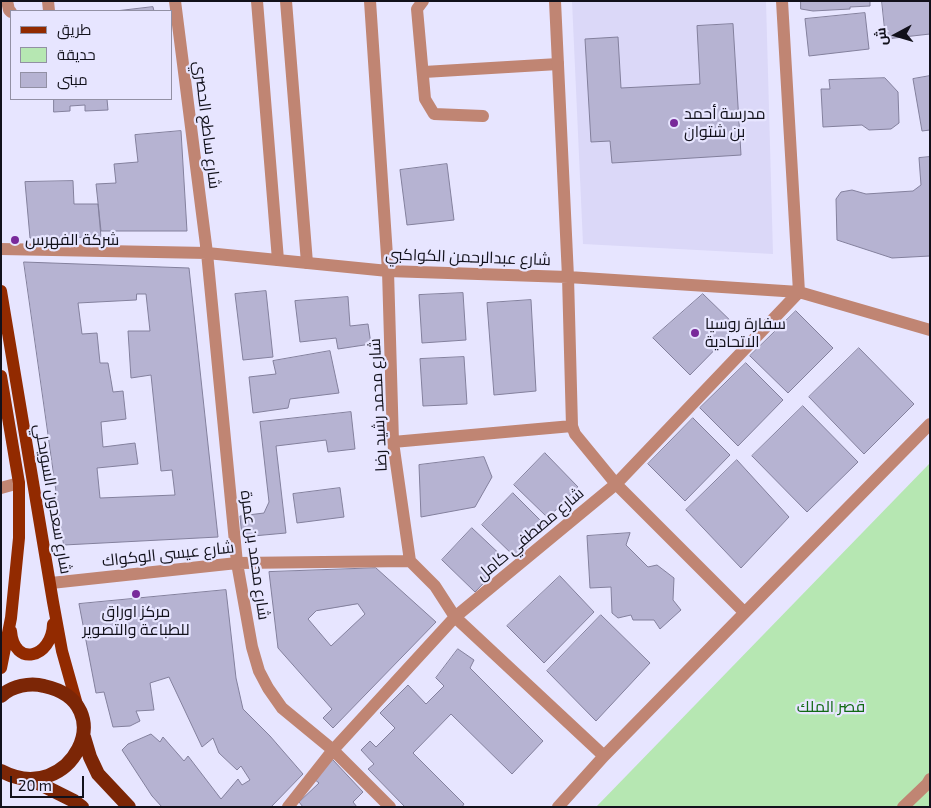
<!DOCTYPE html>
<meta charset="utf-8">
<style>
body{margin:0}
#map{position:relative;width:931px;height:808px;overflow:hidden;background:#e7e5ff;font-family:"Exo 2",Cairo,sans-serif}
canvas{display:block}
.frame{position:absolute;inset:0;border:2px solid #12111b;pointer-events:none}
.legend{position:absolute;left:10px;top:10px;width:162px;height:90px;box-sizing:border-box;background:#e7e5ff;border:1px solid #9290a4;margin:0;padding:6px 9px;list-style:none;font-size:15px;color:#12111b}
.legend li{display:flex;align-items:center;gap:10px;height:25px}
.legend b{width:25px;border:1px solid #9290a4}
.north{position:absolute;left:871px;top:10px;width:50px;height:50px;-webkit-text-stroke:4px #e7e5ff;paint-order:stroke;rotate:264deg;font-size:14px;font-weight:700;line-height:20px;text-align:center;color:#12111b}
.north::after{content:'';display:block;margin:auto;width:18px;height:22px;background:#12111b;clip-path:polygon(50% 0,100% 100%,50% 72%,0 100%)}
.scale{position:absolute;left:10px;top:776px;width:74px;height:22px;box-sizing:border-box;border:2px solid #12111b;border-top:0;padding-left:6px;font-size:15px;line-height:18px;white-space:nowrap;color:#12111b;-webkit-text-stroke:4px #e7e5ff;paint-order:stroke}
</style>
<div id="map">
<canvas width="931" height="808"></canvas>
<div class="frame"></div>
<ul class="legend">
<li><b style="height:6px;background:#922a00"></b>طريق</li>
<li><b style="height:14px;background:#b6e7b2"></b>حديقة</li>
<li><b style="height:14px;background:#b6b3d2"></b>مبنى</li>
</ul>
<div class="north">ش</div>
<div class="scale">20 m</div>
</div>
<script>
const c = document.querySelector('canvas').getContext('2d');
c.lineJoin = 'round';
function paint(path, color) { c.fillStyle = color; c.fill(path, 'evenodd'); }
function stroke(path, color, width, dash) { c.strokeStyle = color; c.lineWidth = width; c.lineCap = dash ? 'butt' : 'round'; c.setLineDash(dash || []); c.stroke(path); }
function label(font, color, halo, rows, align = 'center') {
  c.font = font + ' "Exo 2",Cairo,sans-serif'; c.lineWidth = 4.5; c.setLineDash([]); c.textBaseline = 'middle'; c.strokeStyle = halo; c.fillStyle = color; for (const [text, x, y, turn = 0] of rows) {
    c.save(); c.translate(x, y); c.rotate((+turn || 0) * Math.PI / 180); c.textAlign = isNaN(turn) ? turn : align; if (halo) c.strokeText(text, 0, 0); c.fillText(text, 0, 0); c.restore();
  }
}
paint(new Path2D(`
 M 572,1 L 766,1 L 773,254 L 583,244 Z`), '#dbd8f8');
paint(new Path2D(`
 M 930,463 L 930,807 L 596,807 Z`), '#b6e7b2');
const building = new Path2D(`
 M 801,1 L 870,1 L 870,6 L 850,7 L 850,9 L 813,11 L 801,9 Z
 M 882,1 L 930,1 L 930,34 L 886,39 Z
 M 153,7 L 154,11 L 116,11 Z
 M 865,13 L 869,49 L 809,56 L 805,19 Z
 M 733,24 L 741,155 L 612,163 L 610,141 L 591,142 L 585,39 L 618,37 L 621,88 L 700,84 L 697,26 Z
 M 930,76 L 930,130 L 922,131 L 913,79 Z
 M 885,78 L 898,92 L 899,123 L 891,129 L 869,130 L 862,125 L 823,127 L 821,89 L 830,89 L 829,80 Z
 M 54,99 L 107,99 L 108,110 L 85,111 L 85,105 L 70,106 L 70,111 L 54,112 Z
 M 181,131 L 187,231 L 101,231 L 96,184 L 116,183 L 114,164 L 138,162 L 135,135 Z
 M 930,157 L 930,256 L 892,258 L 837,240 L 836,199 L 841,192 L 852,190 L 866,194 L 913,191 L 921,185 L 919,158 Z
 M 447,164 L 454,220 L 407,225 L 400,170 Z
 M 73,181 L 74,204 L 98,204 L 101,237 L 30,238 L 25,182 Z
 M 24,262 L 189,268 L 218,537 L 64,545 ZM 137,294 L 146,294 L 150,331 L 128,331 L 131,378 L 151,375 L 161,471 L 172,470 L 175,495 L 100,498 L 97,468 L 138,464 L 135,443 L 103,447 L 101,422 L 126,419 L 123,391 L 113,392 L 108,363 L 100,363 L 97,333 L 82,334 L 78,303 L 136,300 Z
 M 266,291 L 273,357 L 243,360 L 235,294 Z
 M 463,293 L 466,340 L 422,343 L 419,295 Z
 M 703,294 L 737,327 L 690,375 L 653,338 Z
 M 348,297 L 350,326 L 368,324 L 371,344 L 338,349 L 336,338 L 300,342 L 295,301 Z
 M 531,300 L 536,391 L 494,395 L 487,303 Z
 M 796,311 L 833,348 L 788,393 L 750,356 Z
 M 859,348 L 914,404 L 864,454 L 809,397 Z
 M 330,351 L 339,393 L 290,399 L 288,408 L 253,413 L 249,377 L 276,374 L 273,361 Z
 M 464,357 L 467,404 L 423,406 L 420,359 Z
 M 746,363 L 783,400 L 738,446 L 700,408 Z
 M 803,406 L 858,462 L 807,512 L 752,456 Z
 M 351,412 L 355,449 L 328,452 L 326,440 L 276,446 L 286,533 L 242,537 L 240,516 L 264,513 L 269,502 L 260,422 Z
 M 693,418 L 730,455 L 685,501 L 648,464 Z
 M 545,453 L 578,487 L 548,518 L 514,485 Z
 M 484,457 L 492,477 L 475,507 L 421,517 L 419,465 Z
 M 737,460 L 789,517 L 741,568 L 686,510 Z
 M 340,488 L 344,517 L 297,523 L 293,494 Z
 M 513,493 L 546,526 L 516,558 L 482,525 Z
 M 472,528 L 506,560 L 475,592 L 442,560 Z
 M 630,533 L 626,545 L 648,567 L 657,565 L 674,578 L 673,600 L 681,610 L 660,629 L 654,620 L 633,620 L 631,615 L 618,618 L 612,613 L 611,587 L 590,588 L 587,536 Z
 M 376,568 L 436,622 L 333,728 L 323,718 L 332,709 L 278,648 L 269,572 ZM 358,604 L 365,614 L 331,646 L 308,619 L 316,611 Z
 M 560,576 L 594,612 L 544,663 L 507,626 Z
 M 226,590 L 236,678 L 243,709 L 270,736 L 303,774 L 271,807 L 162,807 L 152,796 L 122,750 L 128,744 L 151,734 L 160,742 L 163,737 L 184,761 L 188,756 L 221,799 L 238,779 L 242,785 L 250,780 L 241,766 L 237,770 L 219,753 L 213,738 L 202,747 L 169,677 L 150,683 L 154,710 L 136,711 L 140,721 L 130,726 L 113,727 L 104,692 L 96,693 L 79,604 Z
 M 601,615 L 650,663 L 596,721 L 547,671 Z
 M 458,649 L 474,660 L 470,668 L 543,741 L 512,774 L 451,714 L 413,753 L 464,804 L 462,807 L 405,807 L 368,769 L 374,764 L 361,750 L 370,741 L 376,747 L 395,728 L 380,713 L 408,685 L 426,704 L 444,686 L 436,678 Z
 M 333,760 L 363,792 L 353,802 L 357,807 L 303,807 L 299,802 L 319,783 L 314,779 Z`);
paint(building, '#b6b3d2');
stroke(building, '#83809d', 1);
stroke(new Path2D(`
 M 7,1 L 9,10 L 11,12
 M 48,1 L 49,11
 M 257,1 L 278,260
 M 286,1 L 307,263
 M 423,1 L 417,9 L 425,99 L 434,114 L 483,116
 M 424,72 L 558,64
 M 1,488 L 19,483
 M 903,807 L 927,784 L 930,779`), '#c08573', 12);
stroke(new Path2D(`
 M 175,1 L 207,253 L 237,563 L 252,647 L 259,671 L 268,688 L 282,708 L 333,750 L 390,807
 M 370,1 L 388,271 L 393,442 L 410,561 L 435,586 L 455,617 L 604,756
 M 555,1 L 568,277 L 572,426 L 575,434 L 616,484 L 744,612
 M 1,249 L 207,253 L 388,271 L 568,277 L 799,292 L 930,330
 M 393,442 L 572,426
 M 51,583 L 237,563 L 410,561
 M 288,807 L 333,750 L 455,617 L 616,484 L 799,292 L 782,1
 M 558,807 L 604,756 L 930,424`), '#c08573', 12);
stroke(new Path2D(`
 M 1,291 L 53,602 L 62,651 L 78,708
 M 1,376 L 19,483 L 19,538 L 11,618 L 1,668
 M 11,631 C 14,668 52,658 53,624`), '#922a00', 12);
stroke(new Path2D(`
 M 1,696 C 12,686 30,682 44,686 C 123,703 71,808 1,771
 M 84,737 L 90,757 L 98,774 L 129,807
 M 40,784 L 74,801 L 82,807`), '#7c2606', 14);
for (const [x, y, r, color] of [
 [674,123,5,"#78299a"],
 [15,240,5,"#78299a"],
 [695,333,5,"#78299a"],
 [136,594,5,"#78299a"]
]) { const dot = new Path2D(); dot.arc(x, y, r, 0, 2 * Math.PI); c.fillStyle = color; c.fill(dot); stroke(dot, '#e7e5ff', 2); }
label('16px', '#12111b', '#e7e5ff', [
 ["مدرسة أحمد",684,114],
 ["بن شتوان",684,132],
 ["شركة الفهرس",25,240],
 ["سفارة روسيا",705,324],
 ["الاتحادية",705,342],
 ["مركز اوراق",136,612,"center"],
 ["للطباعة والتصوير",136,630,"center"]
], 'left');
label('16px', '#12111b', '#e7e5ff', [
 ["شارع ساطع الحصري",207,125,83],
 ["شارع عبدالرحمن الكواكبي",468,257,2],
 ["شارع محمد رشيد رضا",378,405,-93],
 ["شارع سعدون السويحلي",53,499,80],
 ["شارع مصطفي كامل",530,534,-40],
 ["شارع عيسى الوكواك",168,554,-6],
 ["شارع محمد بن عمرة",255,555,82]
]);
label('16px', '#106913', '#e7e5ff', [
 ["قصر الملك",831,707]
]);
</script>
